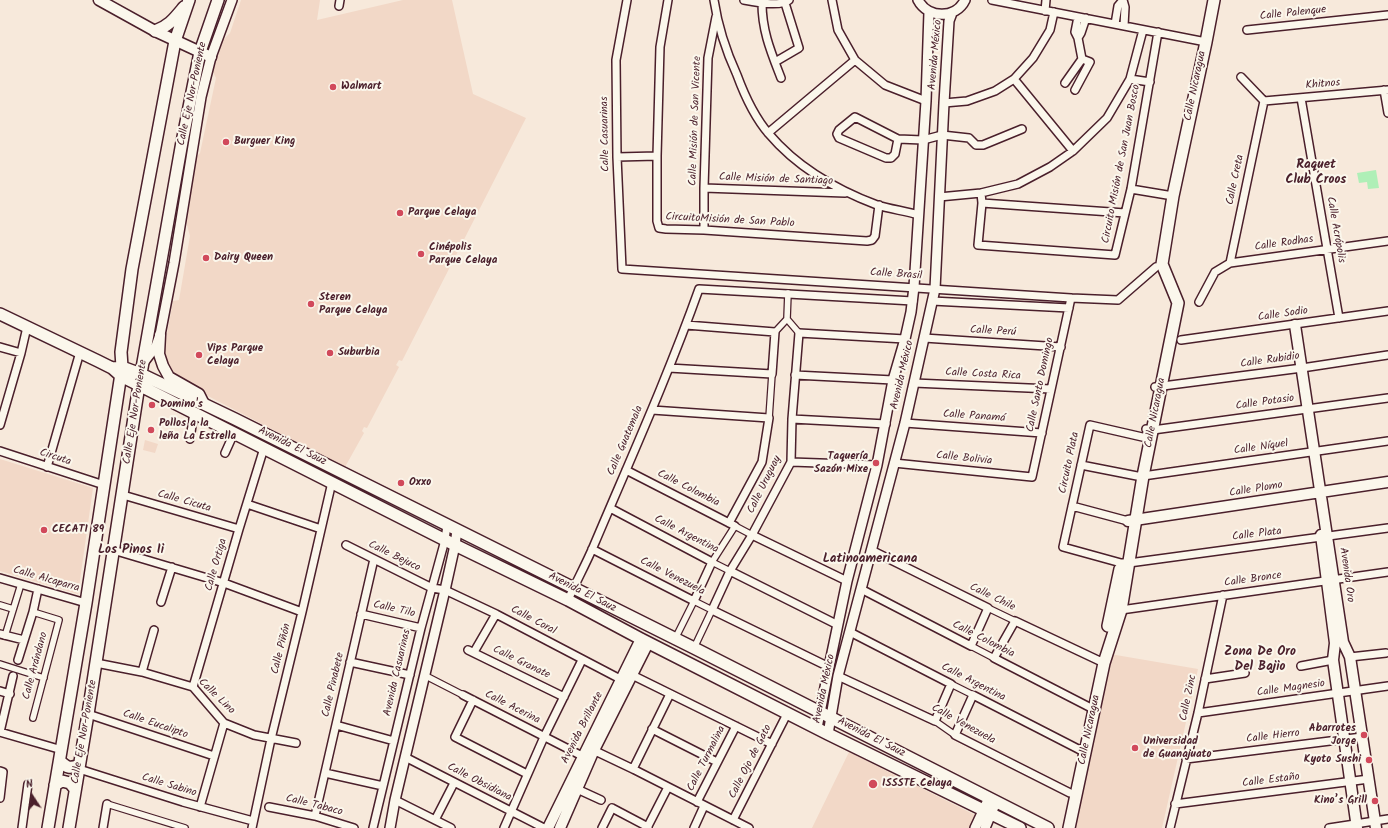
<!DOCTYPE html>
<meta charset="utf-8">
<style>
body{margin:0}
#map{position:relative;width:1388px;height:828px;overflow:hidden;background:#f7e9db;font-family:Kalam,sans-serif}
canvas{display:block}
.north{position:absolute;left:12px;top:776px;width:40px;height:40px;-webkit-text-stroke:3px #fbf7ec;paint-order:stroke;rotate:348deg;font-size:11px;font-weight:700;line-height:16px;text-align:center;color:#4a1f2b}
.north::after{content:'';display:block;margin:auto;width:14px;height:18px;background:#4a1f2b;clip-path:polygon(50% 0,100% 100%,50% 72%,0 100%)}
</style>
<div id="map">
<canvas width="1388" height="828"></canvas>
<div class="north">N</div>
</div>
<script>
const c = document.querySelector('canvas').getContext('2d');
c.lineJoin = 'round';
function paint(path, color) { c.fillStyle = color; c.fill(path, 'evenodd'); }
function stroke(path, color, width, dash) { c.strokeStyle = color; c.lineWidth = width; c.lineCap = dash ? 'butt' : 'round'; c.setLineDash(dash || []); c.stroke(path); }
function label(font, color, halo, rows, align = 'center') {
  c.font = font + ' Kalam,sans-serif'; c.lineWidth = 4; c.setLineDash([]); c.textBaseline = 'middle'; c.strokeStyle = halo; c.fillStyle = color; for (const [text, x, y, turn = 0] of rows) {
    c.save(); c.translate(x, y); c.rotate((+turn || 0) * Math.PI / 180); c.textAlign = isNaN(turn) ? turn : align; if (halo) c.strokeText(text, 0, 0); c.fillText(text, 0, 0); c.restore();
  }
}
paint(new Path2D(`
 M 241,0 L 320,0 L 317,20 L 403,0 L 452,0 L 473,94 L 526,118 L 402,361 L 399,360 L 396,365 L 399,367 L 367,428 L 364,427 L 362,431 L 364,433 L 345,467 L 179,381 L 171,375 L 167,364 L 164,350 L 173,301 L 179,300 L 190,236 L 185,218 L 195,158 L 200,153 L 216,78 L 213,72 L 222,41 L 230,33 Z
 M 145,440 L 158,444 L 155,453 L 143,450 Z
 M 0,459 L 93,488 L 78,594 L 0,571 Z
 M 1110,654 L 1198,669 L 1162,828 L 1072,828 Z
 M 849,752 L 977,816 L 971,828 L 812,828 Z`), '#f2d8c7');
paint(new Path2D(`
 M 1376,170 L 1379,188 L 1368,189 L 1367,182 L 1359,183 L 1357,173 Z`), '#afefb7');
const pedestrian = new Path2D(`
 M 787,319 L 799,333
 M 775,332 L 787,319 L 788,293
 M 769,418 L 772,374
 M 730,571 L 712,562 L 735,526 L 752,535
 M 0,605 L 13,609
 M 988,608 L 1015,621
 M 5,636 L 21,584
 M 675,639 L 694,601 L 712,610 L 694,648
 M 971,646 L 994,658
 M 0,664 L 44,678
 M 424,675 L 463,695
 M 951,684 L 973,695
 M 33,718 L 59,620 L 33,612
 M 935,721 L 955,735
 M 107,804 L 185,828`);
const minor = new Path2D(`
 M 627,0 L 616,60 L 617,157 L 622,269 L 1071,298 L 1118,300 L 1156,267
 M 668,0 L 660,47 L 657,156 L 657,221 L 659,228 L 666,229 L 704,230 L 867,241 L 872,240 L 875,236 L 879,205
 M 714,0 C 718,27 726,51 737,75 C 744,94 756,119 769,134 C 797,167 837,190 877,205 C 890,209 905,211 919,215
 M 744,0 C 754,2 781,7 789,0
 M 832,0 L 838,30 L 855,60 L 885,85 L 926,101
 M 992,0 L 1206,42
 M 1123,0 L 1125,7 L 1124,26
 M 762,3 C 762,31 771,52 781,78
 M 339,6 L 340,0
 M 1045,11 L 1046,0
 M 1115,24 L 1118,6 L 1123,0
 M 1247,30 L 1388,15
 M 1078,38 L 1081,33 L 1086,18
 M 775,62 L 799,48 L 785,3
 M 1241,77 L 1264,101
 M 1014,79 L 1073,151
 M 1130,79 L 1150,82
 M 1065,83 L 1082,59
 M 1075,90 L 1090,62 L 1082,59 L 1078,38 L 1075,32 L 1078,17
 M 1384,90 L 1388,113
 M 1301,98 L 1339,318
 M 1264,101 L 1388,90
 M 944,103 L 967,101 L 995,91 L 1014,79 L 1033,58 L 1050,30 L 1054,12
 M 768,133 L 855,60
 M 898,139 L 895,154 L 891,158 L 886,158 L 839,138 L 837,134 L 839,130 L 855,117 L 898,139 L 923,140 L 942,135 L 969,138 L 976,145 L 983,145 L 1022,129
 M 617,157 L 657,156
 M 704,188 L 845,193
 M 1131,189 L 1173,196
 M 981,193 L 982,203 L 978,245 L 1115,255 L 1131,189 L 1158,32
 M 939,197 L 981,193 L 1018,184 L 1050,167 L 1073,151 L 1107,118 L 1130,79 L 1143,30
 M 982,203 L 1125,213
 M 704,230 L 704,188 L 708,58 L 716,17
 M 1230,263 L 1264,101
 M 932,301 L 1069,308
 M 1199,302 L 1215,272 L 1230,263 L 1388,241
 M 924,338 L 1061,347
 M 1181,340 L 1388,311
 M 0,347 L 21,353
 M 669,368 L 772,374 L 775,332 L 686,325
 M 795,375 L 893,380
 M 914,383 L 1051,389
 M 1155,387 L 1302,368 L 1388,355
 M 652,410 L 769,418 L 762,462 L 729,523
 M 792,419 L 886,424
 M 905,423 L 1042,433
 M 0,425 L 21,353 L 27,327
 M 1146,429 L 1153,430 L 1388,398
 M 190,439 L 194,412
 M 1151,439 L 1090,425 L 1063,547 L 1121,563 L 1129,563 L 1388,528
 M 0,451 L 104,485
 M 225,453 L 234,433
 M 791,462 L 877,465
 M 894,463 L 1032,477 L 1071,298
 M 1081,465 L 1137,476 L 1143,476 L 1388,441
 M 47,467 L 80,352
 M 626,470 L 735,526
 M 123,495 L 239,529
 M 247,504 L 321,529
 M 1072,506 L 1128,521
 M 752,535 L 847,581
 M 346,545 L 432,588 L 445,590 L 496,614 L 624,681
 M 592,549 L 694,601 L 712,562 L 610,508
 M 113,550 L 224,583 L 302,612
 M 730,571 L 838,625
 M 0,578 L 86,603
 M 861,589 L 971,646 L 988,608 L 871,550
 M 568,600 C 576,582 586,564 594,545 C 630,460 668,376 699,289 L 913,301
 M 161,602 L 172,567
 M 1121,610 L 1388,572
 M 361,614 L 421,628
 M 0,634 L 24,640
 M 468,650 L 564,697
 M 474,652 L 496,614
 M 1350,657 L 1386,653
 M 18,660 L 33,612 L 38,589
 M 350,662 L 410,675
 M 96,663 L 142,672 L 193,687 L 224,723 L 254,735 L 296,743
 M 1301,666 L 1333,660
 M 829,667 L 712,610 L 730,571 L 752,535 L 791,462 L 792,419 L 799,333 L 905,339
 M 142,672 L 154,630
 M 632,675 L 772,744
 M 838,676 L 935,721 L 951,684 L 850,632
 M 1205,679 L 1245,673
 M 193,687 L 239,529 L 264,448
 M 0,691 L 10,694
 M 463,695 L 586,758
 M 473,700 L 455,737 L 527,774
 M 1095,710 L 994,658 L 1015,621 L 1104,663
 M 1198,713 L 1388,686
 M 88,714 L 214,756
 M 336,725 L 394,741
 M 652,729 L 717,762
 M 0,732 L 62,750
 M 0,732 L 13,676
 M 591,749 L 633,769 L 749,828
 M 405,757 L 544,828
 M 1186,759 L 1362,737
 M 79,769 L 183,802 L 253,821
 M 633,769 L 670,694
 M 0,771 L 3,772 L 0,798
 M 325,773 L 383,786
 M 577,789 L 601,800
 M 1076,795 L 1070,793 L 955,735 L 973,695 L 1086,753
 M 395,800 L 451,828
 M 697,802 L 736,726
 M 1175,804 L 1369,779
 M 200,807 L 224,723
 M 269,807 L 315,816 L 354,828
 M 315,816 L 374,559
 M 435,820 L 454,783
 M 733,820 L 787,714
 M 22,828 L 28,784
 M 103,828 L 107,804
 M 252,828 L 271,739 L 302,612 L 332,482
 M 373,828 L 421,628 L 445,540 L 447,525
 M 504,828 L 544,737 L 582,660
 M 602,828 L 612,808 L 648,827
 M 647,828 L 668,787
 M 694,828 L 704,806
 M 1170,828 L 1198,713 L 1223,595
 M 1329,828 L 1388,819`);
const tertiary = new Path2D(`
 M 918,0 C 928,19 956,19 965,0
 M 143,363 L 156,346 L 160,335 L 174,263 L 201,97 L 211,57 L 232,0
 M 817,728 L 829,667 L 847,581 L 877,465 L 893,380 L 905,339 L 911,312 L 914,287 L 926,101 L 929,12
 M 828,734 L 838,676 L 905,423 L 935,289 L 944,103 L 949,21 L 952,13
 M 390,828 L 395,800 L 445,590 L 455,545 L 457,530
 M 975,828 L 989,798
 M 985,828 L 996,802`);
const secondary = new Path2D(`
 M 99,0 L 155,31 L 211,57
 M 1295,325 L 1343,642 L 1350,657 L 1376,828
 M 160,335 L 159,354 L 163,366 L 169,377 L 199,394 L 204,404
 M 1128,521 L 1388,482
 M 1321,535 L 1335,643 L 1333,660 L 1357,828
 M 548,828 L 641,639
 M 560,828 L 594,750 L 648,643`);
const primary = new Path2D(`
 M 155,31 C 169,26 174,19 184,7
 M 0,314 L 98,361 L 112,368 L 121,376 L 455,545 L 568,600 L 641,639 L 828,734 L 1020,828
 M 112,368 L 122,367 L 141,374 L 235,419 L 694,648 L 1048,828
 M 1108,626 L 1120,569
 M 60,761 C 67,768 70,769 79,765
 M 55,785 L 62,781 L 70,783 L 75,789
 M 48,828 L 86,603 L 122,367 L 121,352 L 132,269 L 175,41 L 189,0
 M 69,828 L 88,714 L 139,385 L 182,142 L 200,52 L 218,0
 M 1069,828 L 1104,663 L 1121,610 L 1143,476 L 1178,303 L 1162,264 L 1173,196 L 1206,42 L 1214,0`);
stroke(pedestrian, '#4a1f2b', 8);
stroke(minor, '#4a1f2b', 10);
stroke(tertiary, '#4a1f2b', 12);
stroke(secondary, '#4a1f2b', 13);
stroke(primary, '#4a1f2b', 14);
stroke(pedestrian, '#fbf7ec', 5.5);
stroke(minor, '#fbf7ec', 7);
stroke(tertiary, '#fbf7ec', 9);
stroke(secondary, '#fbf7ec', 10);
stroke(primary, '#fbf7ec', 11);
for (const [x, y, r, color] of [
 [333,87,4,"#d1495b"],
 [226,142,4,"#d1495b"],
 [400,213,4,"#d1495b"],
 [421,254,4,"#d1495b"],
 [206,258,4,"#d1495b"],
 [311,304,4,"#d1495b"],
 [330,353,4,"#d1495b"],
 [199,355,4,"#d1495b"],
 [152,405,4,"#d1495b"],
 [151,430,4,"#d1495b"],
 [876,463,4,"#d1495b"],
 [401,483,4,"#d1495b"],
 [44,530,4,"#d1495b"],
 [1364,735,4,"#d1495b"],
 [1135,748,4,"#d1495b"],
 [1369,760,4,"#d1495b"],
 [873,784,5,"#d1495b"],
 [1375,801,4,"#d1495b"]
]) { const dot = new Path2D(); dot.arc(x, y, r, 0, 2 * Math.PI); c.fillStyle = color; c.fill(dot); stroke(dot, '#fbf7ec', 1.5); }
label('11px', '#4a1f2b', '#fbf7ec', [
 ["Calle Palenque",1293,14,-6],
 ["Avenida México",936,55,-85],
 ["Khitnos",1323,85,-5],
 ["Calle Nicaragua",1196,86,-78],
 ["Calle Eje Nor-Poniente",193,94,-78],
 ["Calle Misión de San Vicente",696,121,-88],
 ["Calle Casuarinas",606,134,-91],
 ["Circuito Misión de San Juan Bosco",1122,164,-79],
 ["Calle Misión de Santiago",776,180,2],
 ["Calle Creta",1236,180,-78],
 ["CircuitoMisión de San Pablo",730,221,3],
 ["Calle Acrópolis",1335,230,80],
 ["Calle Rodhas",1284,244,-8],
 ["Calle Brasil",896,275,4],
 ["Calle Sodio",1283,315,-8],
 ["Calle Perú",993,332,3],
 ["Calle Rubidio",1270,361,-8],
 ["Avenida México",903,375,-77],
 ["Calle Costa Rica",983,375,3],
 ["Calle Santo Domingo",1041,385,-78],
 ["Calle Potasio",1265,403,-8],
 ["Calle Eje Nor-Poniente",136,412,-81],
 ["Calle Nicaragua",1156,413,-79],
 ["Calle Panamá",974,417,4],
 ["Calle Guatemala",626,441,-67],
 ["Avenida El Sauz",292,447,26],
 ["Calle Níquel",1261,448,-8],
 ["Circuta",55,458,18],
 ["Calle Bolivia",964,459,6],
 ["Circuito Plata",1070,463,-78],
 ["Calle Uruguay",765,485,-64],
 ["Calle Colombia",688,489,27],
 ["Calle Plomo",1256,490,-9],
 ["Calle Cicuta",184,502,16],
 ["Calle Argentina",686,535,27],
 ["Calle Plata",1257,535,-7],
 ["Calle Bejuco",394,557,26],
 ["Calle Ortiga",217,565,-74],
 ["Avenida Oro",1346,575,82],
 ["Calle Venezuela",672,577,27],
 ["Calle Alcaparra",46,580,16],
 ["Calle Bronce",1253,580,-8],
 ["Avenida El Sauz",582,593,27],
 ["Calle Chile",992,598,26],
 ["Calle Tilo",394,610,13],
 ["Calle Coral",533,621,28],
 ["Calle Colombia",983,640,27],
 ["Calle Piñón",282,649,-76],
 ["Calle Granate",521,663,26],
 ["Calle Arándano",36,666,-75],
 ["Avenida Casuarinas",398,673,-77],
 ["Calle Argentina",973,683,27],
 ["Calle Pinabete",334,685,-77],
 ["Avenida México",825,689,-78],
 ["Calle Magnesio",1291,689,-8],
 ["Calle Lino",216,697,44],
 ["Calle Zinc",1189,698,-78],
 ["Calle Acerina",512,708,27],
 ["Calle Eucalipto",155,725,19],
 ["Calle Venezuela",963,725,29],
 ["Avenida Brillante",583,728,-63],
 ["Calle Nicaragua",1090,730,-78],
 ["Calle Eje Nor-Poniente",85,732,-80],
 ["Calle Hierro",1273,737,-7],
 ["Avenida El Sauz",871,738,27],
 ["Calle Turmalina",707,759,-63],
 ["Calle Ojo de Gato",751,762,-63],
 ["Calle Estaño",1271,781,-7],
 ["Calle Obsidiana",479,783,27],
 ["Calle Sabino",169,786,17],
 ["Calle Tabaco",314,806,14]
]);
label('bold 11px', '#4a1f2b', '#fbf7ec', [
 ["Walmart",341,87],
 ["Burguer King",234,142],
 ["Parque Celaya",408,213],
 ["Cinépolis",429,248],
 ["Parque Celaya",429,261],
 ["Dairy Queen",214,258],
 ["Steren",319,298],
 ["Parque Celaya",319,311],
 ["Vips Parque",207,349],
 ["Celaya",207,362],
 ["Suburbia",338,353],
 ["Domino's",160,405],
 ["Pollos a la",159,424],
 ["leña La Estrella",159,437],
 ["Taquería",868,457,"right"],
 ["Sazón Mixe",868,470,"right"],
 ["Oxxo",409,483],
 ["CECATI 89",52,530],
 ["Abarrotes",1356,729,"right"],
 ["Jorge",1356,742,"right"],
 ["Universidad",1143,742],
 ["de Guanajuato",1143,755],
 ["Kyoto Sushi",1361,760,"right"],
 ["ISSSTE Celaya",882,784],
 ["Kino’s Grill",1367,801,"right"]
], 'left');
label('bold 13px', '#4a1f2b', '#fbf7ec', [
 ["Raquet",1316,166],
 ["Club Croos",1316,181],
 ["Los Pinos Ii",131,551],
 ["Latinoamericana",870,560],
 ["Zona De Oro",1260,653],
 ["Del Bajio",1260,668]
]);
</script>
